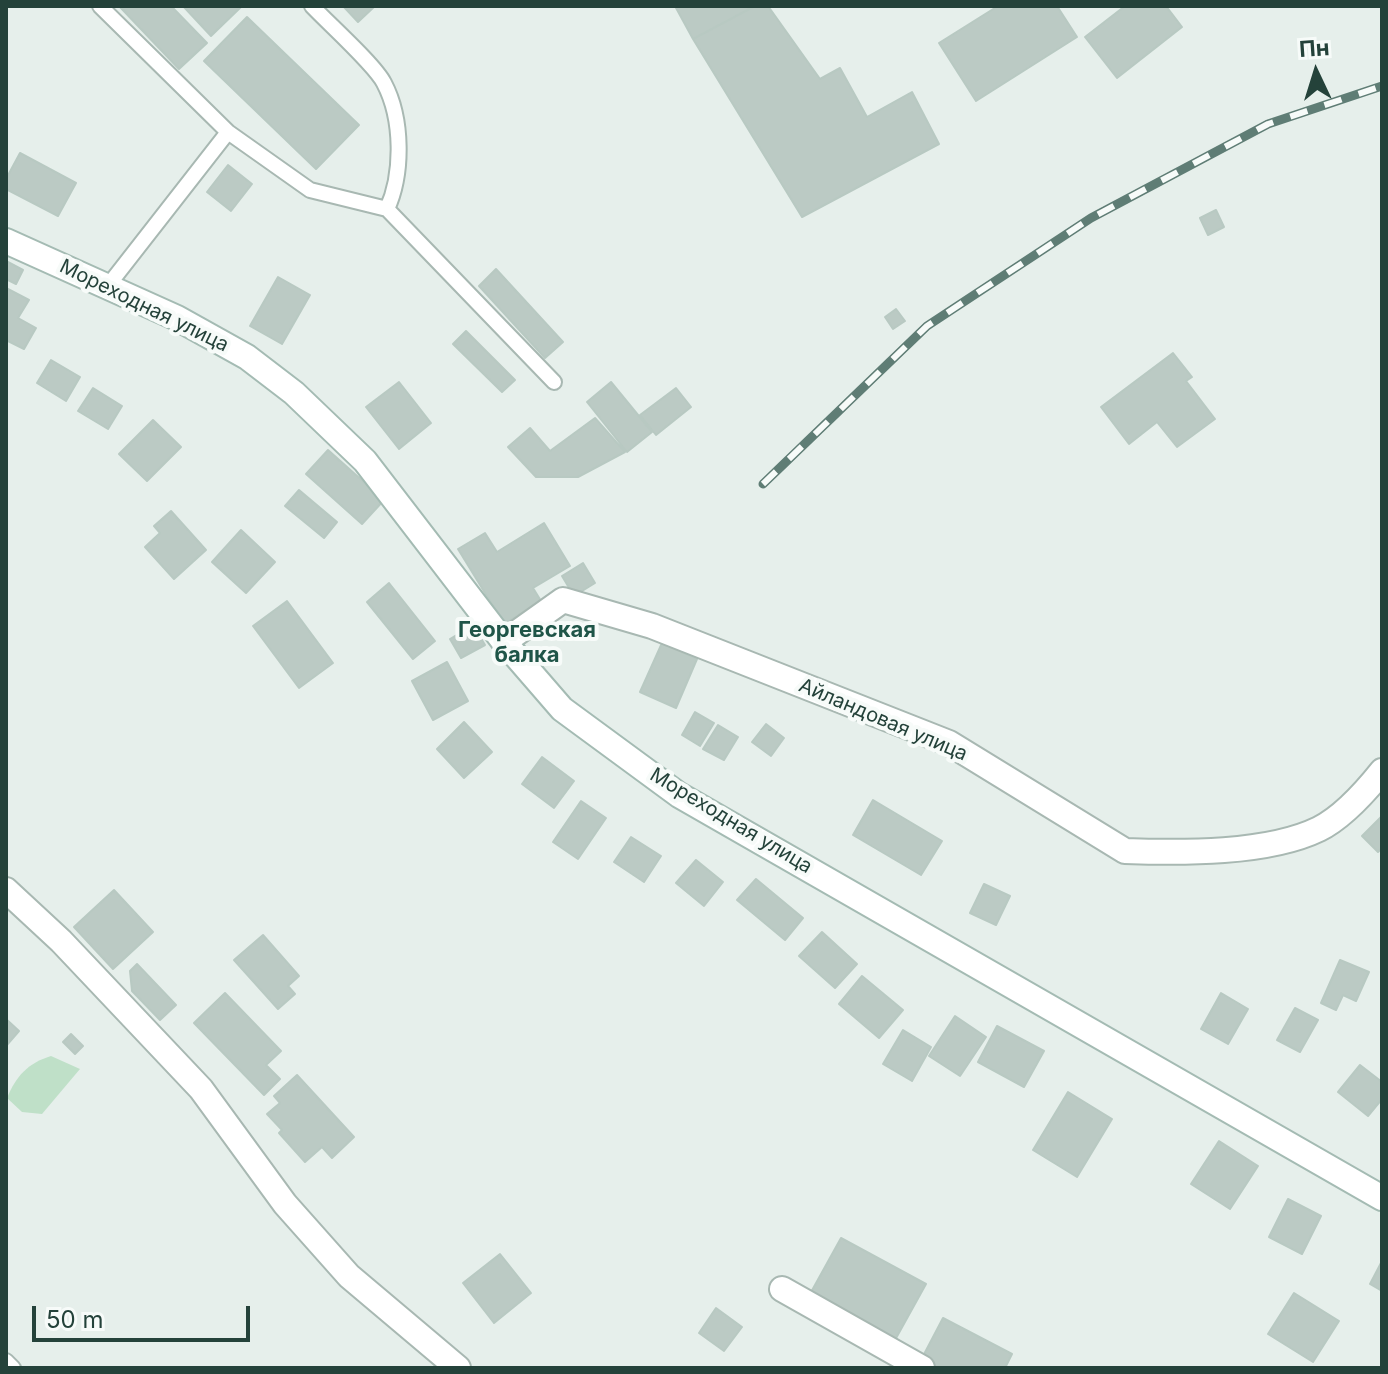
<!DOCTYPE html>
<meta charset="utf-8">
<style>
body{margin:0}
#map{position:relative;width:1388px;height:1374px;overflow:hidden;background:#e6efeb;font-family:Inter,sans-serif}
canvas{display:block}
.frame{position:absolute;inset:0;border:8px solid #24423a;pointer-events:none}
.north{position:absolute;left:1276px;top:32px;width:80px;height:80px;-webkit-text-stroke:6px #f7fbf9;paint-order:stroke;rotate:356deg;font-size:22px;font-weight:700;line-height:32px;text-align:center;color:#24423a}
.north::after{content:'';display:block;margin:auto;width:28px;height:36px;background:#24423a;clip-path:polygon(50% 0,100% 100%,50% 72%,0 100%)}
.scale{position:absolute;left:32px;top:1306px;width:218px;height:36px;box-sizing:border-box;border:4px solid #24423a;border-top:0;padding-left:10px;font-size:24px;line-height:28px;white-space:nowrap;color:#24423a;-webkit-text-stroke:6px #f7fbf9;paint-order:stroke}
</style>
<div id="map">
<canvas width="1388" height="1374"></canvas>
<div class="frame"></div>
<div class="north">Пн</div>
<div class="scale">50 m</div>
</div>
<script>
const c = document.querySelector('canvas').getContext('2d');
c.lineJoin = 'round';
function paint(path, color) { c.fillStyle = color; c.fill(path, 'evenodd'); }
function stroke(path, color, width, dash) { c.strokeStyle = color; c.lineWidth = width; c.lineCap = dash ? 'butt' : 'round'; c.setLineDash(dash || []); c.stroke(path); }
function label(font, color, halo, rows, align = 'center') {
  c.font = font + ' Inter,sans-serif'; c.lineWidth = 8; c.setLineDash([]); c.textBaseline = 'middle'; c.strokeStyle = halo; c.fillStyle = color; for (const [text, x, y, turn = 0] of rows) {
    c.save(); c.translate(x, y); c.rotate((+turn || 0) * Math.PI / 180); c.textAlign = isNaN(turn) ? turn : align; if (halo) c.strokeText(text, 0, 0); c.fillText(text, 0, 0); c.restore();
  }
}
paint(new Path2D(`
 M 51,1056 L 80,1069 L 42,1114 L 22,1112 L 7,1098 C 16,1076 28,1063 51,1056 Z`), '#bfe0c8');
const building = new Path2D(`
 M 119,6 L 171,6 L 207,43 L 179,69 Z
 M 183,6 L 242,6 L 211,36 Z
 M 343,6 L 375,6 L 358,22 Z
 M 675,6 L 755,6 L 693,39 Z
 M 755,6 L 768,6 L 820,79 L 840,68 L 867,117 L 912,92 L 939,144 L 802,217 L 693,39 Z
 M 998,6 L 1057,6 L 1077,37 L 976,101 L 939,43 Z
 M 1125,6 L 1166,6 L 1182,27 L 1117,78 L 1085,37 Z
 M 247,17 L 359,125 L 316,169 L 204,61 Z
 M 20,153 L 76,183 L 58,216 L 6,189 L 6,179 Z
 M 228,165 L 252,184 L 231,211 L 207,192 Z
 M 1216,210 L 1224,227 L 1208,235 L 1200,218 Z
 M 6,261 L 23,270 L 16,284 L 6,279 Z
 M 496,269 L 563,342 L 545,358 L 479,286 Z
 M 278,277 L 310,295 L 282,344 L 250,326 Z
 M 6,288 L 29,300 L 18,318 L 36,328 L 24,349 L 6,340 Z
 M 896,309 L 905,321 L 893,329 L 885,317 Z
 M 466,331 L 515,380 L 502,392 L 453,344 Z
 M 1173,353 L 1192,377 L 1186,381 L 1215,419 L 1177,447 L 1157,422 L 1129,444 L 1101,407 Z
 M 51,360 L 80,377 L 66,401 L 37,383 Z
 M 399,382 L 431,423 L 399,449 L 366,407 Z
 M 611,382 L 652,432 L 627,452 L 587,402 Z
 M 93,388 L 122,406 L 108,429 L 78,411 Z
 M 676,388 L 691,407 L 656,435 L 640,415 Z
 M 595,418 L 625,452 L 578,477 L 536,477 L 508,447 L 530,428 L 550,451 Z
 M 153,420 L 181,447 L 147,481 L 119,454 Z
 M 328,450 L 384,500 L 362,524 L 306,474 Z
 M 299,490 L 337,522 L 324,538 L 285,506 Z
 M 171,511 L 206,550 L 174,579 L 145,547 L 160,533 L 154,526 Z
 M 544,523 L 570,566 L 533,588 L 541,601 L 504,624 L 458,549 L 485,533 L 497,552 Z
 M 241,530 L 275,562 L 246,593 L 212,562 Z
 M 583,563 L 595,583 L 574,596 L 562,576 Z
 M 389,583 L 435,641 L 413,659 L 367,602 Z
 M 287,601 L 333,663 L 299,688 L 253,626 Z
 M 473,625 L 485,645 L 461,658 L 450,639 Z
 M 662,643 L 697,659 L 676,708 L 640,692 Z
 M 447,662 L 468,701 L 433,720 L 412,681 Z
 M 695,712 L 714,723 L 700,746 L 682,735 Z
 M 464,722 L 492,752 L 464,778 L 437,749 Z
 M 766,724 L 784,738 L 771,756 L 752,742 Z
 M 718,725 L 738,737 L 724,760 L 703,749 Z
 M 542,757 L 574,781 L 554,808 L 522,784 Z
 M 873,800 L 942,841 L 921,875 L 853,835 Z
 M 581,801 L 606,818 L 578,859 L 553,842 Z
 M 1382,816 L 1382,848 L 1378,852 L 1362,836 Z
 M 631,837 L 661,856 L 644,882 L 614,862 Z
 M 696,860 L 723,882 L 704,906 L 676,883 Z
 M 756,879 L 803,918 L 785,940 L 737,900 Z
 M 984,884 L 1010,896 L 996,925 L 970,913 Z
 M 114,890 L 153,932 L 113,969 L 74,927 Z
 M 822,932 L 857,964 L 835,988 L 799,956 Z
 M 263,935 L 299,976 L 288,986 L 295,994 L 278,1009 L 234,960 Z
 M 1340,960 L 1369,972 L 1356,1001 L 1343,995 L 1336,1010 L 1321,1003 Z
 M 137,964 L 176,1005 L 160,1020 L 132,991 L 130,971 Z
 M 862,976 L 903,1010 L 879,1038 L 839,1004 Z
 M 225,993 L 281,1051 L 266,1065 L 280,1079 L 264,1095 L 194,1023 Z
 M 1221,993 L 1248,1009 L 1228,1044 L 1201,1029 Z
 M 1295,1008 L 1318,1020 L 1300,1052 L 1277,1040 Z
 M 955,1016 L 986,1037 L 960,1076 L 929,1056 Z
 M 6,1019 L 19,1031 L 6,1046 Z
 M 997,1026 L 1044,1051 L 1024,1087 L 978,1062 Z
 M 903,1030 L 931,1047 L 912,1081 L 883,1064 Z
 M 71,1034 L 83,1046 L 75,1054 L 63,1042 Z
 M 1360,1065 L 1382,1082 L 1382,1099 L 1368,1116 L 1338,1092 Z
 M 297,1075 L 354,1137 L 332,1158 L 322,1147 L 305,1162 L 279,1133 L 282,1130 L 267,1114 L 280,1103 L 274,1096 Z
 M 1068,1092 L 1112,1119 L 1077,1177 L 1033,1150 Z
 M 1219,1141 L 1258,1166 L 1230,1209 L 1191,1184 Z
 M 1288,1199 L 1321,1216 L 1302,1254 L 1269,1237 Z
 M 841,1238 L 926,1284 L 895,1340 L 810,1294 Z
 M 500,1254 L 531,1293 L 494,1323 L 463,1283 Z
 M 1382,1261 L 1382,1291 L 1370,1284 Z
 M 1294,1293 L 1339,1321 L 1313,1362 L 1268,1334 Z
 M 716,1308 L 742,1327 L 724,1351 L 699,1333 Z
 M 943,1318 L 1012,1354 L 1005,1368 L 936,1368 L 921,1360 Z`);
paint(building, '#bbcac4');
stroke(building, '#b8c9c2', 2);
const lane = new Path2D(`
 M 100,6 L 228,132
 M 312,6 C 329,24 375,65 384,83 C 403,119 403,174 387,209
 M 107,287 L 228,132 L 310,190 L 387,209 L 554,382
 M 6,1361 L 13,1368`);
const street = new Path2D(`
 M 504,642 L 563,600 L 652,626 L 949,743 L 1125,851 C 1181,853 1268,854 1319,829 C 1343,817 1366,791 1382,771
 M 6,890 L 61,941 L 201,1089 L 285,1204 L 349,1276 L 458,1368
 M 782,1289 L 922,1368`);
const secondary = new Path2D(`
 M 6,241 L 177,318 L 247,357 L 294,393 L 365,461 L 504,642 L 562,709 L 679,795 L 1382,1198`);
stroke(lane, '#a8b8b2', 18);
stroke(street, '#a8b8b2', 28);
stroke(secondary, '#a4bbb3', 28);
stroke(lane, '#fff', 14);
stroke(street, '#fff', 24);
stroke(secondary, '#fff', 24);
const rail = new Path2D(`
 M 763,484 L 927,326 L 1091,218 L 1268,124 L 1382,86`);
stroke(rail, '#5f7d75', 9);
stroke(rail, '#f7fbf9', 6, [18]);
label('20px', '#24423a', '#f7fbf9', [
 ["Мореходная улица",144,306,26],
 ["Айландовая улица",883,720,23],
 ["Мореходная улица",731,821,31]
]);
label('bold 22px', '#1f5548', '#f7fbf9', [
 ["Георгевская",527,630],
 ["балка",527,655]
]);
</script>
